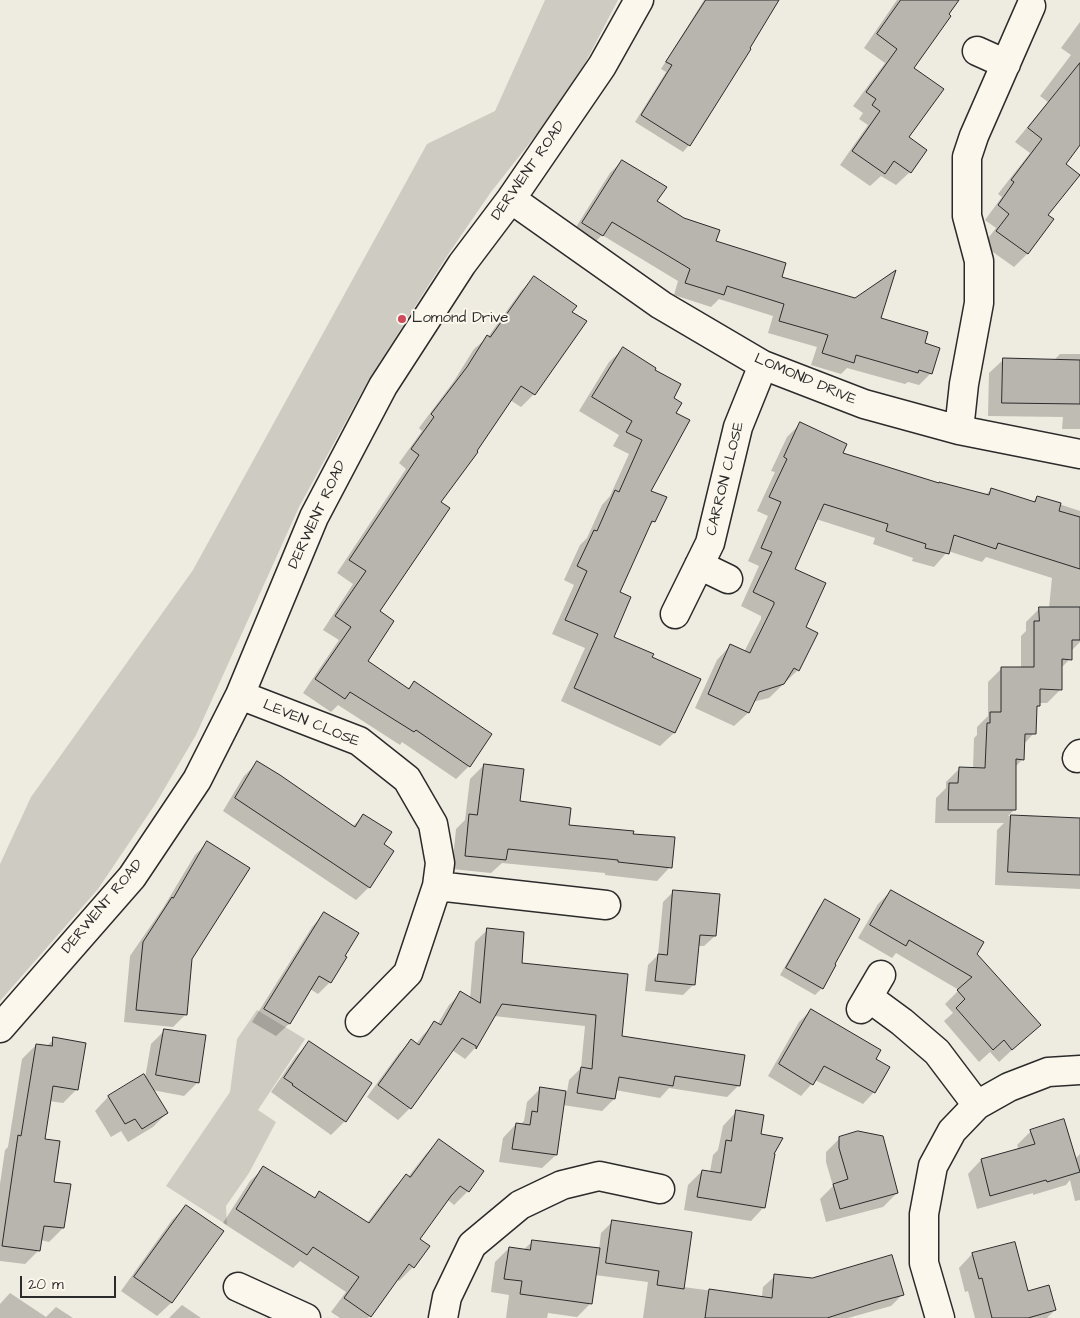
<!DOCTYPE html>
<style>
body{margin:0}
#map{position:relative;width:1080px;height:1318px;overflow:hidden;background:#eeebe0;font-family:"Architects Daughter",sans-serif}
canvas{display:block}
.scale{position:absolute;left:20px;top:1276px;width:96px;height:22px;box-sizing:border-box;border:2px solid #2b2b2b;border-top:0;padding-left:6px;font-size:15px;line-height:18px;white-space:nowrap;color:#2b2b2b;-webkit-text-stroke:4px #fbf7ec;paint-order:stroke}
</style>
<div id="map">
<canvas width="1080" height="1318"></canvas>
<div class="scale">20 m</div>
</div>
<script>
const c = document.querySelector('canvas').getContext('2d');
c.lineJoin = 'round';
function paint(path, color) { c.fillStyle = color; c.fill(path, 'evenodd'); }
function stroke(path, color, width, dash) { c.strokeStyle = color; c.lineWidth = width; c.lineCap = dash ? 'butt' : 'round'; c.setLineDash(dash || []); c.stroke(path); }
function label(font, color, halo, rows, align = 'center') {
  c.font = font + ' "Architects Daughter",sans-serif'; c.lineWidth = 4; c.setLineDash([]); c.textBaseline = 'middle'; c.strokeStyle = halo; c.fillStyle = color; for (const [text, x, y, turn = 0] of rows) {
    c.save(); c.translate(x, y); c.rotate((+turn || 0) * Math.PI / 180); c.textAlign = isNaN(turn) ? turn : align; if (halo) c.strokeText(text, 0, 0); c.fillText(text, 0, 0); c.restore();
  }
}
paint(new Path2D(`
 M 545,0 L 618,0 L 582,69 L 543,126 L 491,192 L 449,253 L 369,379 L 299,507 L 196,735 L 156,803 L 98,889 L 0,1001 L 0,864 L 31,797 L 193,570 L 427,144 L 495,111 Z
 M 257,1010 L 305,1039 L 258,1110 L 276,1122 L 249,1173 L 226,1206 L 227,1225 L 166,1186 L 230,1092 L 237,1039 Z`), '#cecbc2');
paint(new Path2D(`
 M 704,0 L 778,0 L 689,145 L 683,152 L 635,122 L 666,72 L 661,69 Z
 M 897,0 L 957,0 L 912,68 L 907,138 L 910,172 L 896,185 L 881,176 L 870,186 L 840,165 L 868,125 L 859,119 L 863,113 L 853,106 L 885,63 L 864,48 Z
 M 1080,22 L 1080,143 L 1064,164 L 1047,215 L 1053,220 L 1027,254 L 1014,267 L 983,245 L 996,228 L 985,220 L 1002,197 L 998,194 L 1030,153 L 1015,142 L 1048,102 L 1040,96 L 1071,55 L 1061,48 Z
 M 622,161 L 655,202 L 715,242 L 780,278 L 880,319 L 923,344 L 931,373 L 919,385 L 908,382 L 905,384 L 847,368 L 841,374 L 811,365 L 817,347 L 768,333 L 773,316 L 719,299 L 711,307 L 674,295 L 678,281 L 602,235 L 590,247 L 571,235 L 610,173 Z
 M 534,278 L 570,313 L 534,394 L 521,407 L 510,400 L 440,503 L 379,612 L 366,662 L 407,689 L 414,683 L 469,766 L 456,779 L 402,742 L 400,745 L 338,705 L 331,712 L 303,693 L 339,640 L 323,630 L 353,584 L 337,573 L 406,469 L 399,463 L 422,431 L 419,428 L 454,381 L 474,349 L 488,337 L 521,291 Z
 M 623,349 L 653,370 L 672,399 L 675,413 L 650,491 L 654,521 L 647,529 L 619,593 L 612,637 L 650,658 L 674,733 L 660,746 L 561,701 L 585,648 L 552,634 L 574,585 L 564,580 L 580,545 L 587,538 L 602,505 L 610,496 L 629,454 L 613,446 L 619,435 L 579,411 L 609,362 Z
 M 1060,354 L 1080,354 L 1080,429 L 1062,429 L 1063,417 L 988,416 L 989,373 L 1003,360 L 1053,361 Z
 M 800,424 L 841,454 L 939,484 L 985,495 L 992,489 L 1033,502 L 1038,497 L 1080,511 L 1080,642 L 1071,651 L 1070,659 L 1061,668 L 1061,689 L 1047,703 L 1039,703 L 1039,706 L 1035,709 L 1034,733 L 1024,744 L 1023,759 L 1015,767 L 1015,809 L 1008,816 L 1080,820 L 1080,889 L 995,885 L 997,830 L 1004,823 L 935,823 L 936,798 L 946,788 L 946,782 L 959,769 L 973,769 L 974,738 L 977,735 L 977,727 L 988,716 L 988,682 L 1002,668 L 1021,669 L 1021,636 L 1026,631 L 1026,622 L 1040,608 L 1049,608 L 1052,578 L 986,557 L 982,562 L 948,551 L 934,567 L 912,561 L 913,558 L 873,544 L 875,538 L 816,519 L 793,569 L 804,627 L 798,670 L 769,698 L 752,702 L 748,713 L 734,726 L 695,708 L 717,660 L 730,646 L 744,652 L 761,619 L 761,616 L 741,606 L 759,566 L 748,561 L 768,516 L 757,511 L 775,472 L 771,471 L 787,437 Z
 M 257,763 L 352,827 L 364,815 L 382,845 L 369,887 L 356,900 L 223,811 L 244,776 Z
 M 484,765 L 519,803 L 568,826 L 632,835 L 670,867 L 657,881 L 605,875 L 605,873 L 502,863 L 491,873 L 452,869 L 456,829 L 465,820 L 470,779 Z
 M 207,843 L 191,958 L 186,1014 L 173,1027 L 124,1022 L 130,956 L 163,908 L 195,855 Z
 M 674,891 L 715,936 L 704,946 L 698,946 L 694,984 L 683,995 L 645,991 L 648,965 L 658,955 L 663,902 Z
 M 891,891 L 1039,1025 L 999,1062 L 990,1052 L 979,1062 L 944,1021 L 953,1013 L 945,1004 L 959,990 L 896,953 L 892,958 L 858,938 L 878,904 Z
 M 825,901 L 833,965 L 835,966 L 822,988 L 815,995 L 780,975 L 819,907 Z
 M 324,914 L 330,982 L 318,994 L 310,989 L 289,1024 L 276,1036 L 252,1022 L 312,927 Z
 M 487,930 L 520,964 L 626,975 L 621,1037 L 739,1085 L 727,1097 L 669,1088 L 660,1098 L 615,1090 L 614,1099 L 602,1111 L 563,1105 L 556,1155 L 542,1168 L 499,1162 L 503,1138 L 516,1124 L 520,1125 L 524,1121 L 527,1102 L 540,1089 L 567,1092 L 569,1080 L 581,1068 L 585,1026 L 494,1016 L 475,1048 L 465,1059 L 452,1050 L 410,1108 L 398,1120 L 367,1097 L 399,1053 L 411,1041 L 416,1044 L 423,1035 L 435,1023 L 437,1025 L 449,1005 L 461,993 L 470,999 L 475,942 Z
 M 811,1010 L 875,1059 L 874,1092 L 863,1104 L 815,1080 L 801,1096 L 768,1076 L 799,1022 Z
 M 165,1030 L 198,1082 L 184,1096 L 152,1090 L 167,1113 L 153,1127 L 128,1142 L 121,1131 L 111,1137 L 95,1111 L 108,1097 L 143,1076 L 145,1078 L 151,1044 Z
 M 54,1039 L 77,1089 L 63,1103 L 49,1101 L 44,1140 L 63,1228 L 49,1242 L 41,1240 L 39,1250 L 25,1264 L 0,1261 L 0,1184 L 5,1150 L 8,1147 L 22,1059 L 36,1045 L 46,1047 Z
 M 309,1043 L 345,1121 L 331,1135 L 271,1092 L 296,1056 Z
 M 736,1112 L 759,1135 L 771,1156 L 764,1207 L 751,1221 L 684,1210 L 688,1185 L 702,1171 L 710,1172 L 713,1155 L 718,1150 L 723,1126 Z
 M 1031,1131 L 1075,1159 L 1080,1154 L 1080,1200 L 1075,1201 L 1070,1180 L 1066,1185 L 1033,1195 L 1033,1193 L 977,1209 L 968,1174 L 981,1160 L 1019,1150 L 1017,1145 Z
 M 840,1138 L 897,1193 L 883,1207 L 826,1222 L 820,1199 L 833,1186 L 826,1162 L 826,1152 Z
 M 439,1140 L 468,1191 L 454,1205 L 448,1200 L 418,1239 L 413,1267 L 399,1281 L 397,1279 L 368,1318 L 340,1318 L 331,1312 L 346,1292 L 300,1261 L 293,1268 L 223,1223 L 250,1181 L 264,1168 L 314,1199 L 320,1193 L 367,1223 L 393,1189 L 406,1176 L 408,1177 L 426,1154 Z
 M 186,1206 L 222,1231 L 171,1303 L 157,1316 L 121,1291 L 172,1220 Z
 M 613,1221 L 683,1287 L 759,1297 L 762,1296 L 763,1287 L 775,1276 L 903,1294 L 891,1306 L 848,1318 L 643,1318 L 648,1282 L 595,1275 L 591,1303 L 577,1317 L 548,1313 L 547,1318 L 506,1318 L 509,1295 L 491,1292 L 495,1262 L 509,1248 L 523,1250 L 532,1242 L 599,1249 L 601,1233 Z
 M 972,1254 L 1027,1292 L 1055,1310 L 1047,1318 L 975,1318 L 968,1291 L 965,1292 L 959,1268 Z
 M 10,1293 L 46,1317 L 56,1307 L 73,1318 L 0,1318 L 0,1304 Z
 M 182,1305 L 201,1318 L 169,1318 Z`), '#0003');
const building = new Path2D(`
 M 706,0 L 779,0 L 750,48 L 751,49 L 690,146 L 641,115 L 672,65 L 666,62 Z
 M 901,0 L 959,0 L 949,14 L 951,16 L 914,68 L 944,89 L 909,137 L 927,150 L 911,173 L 894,161 L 885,174 L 852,151 L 880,111 L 872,105 L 876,99 L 866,92 L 897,49 L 877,34 Z
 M 1080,63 L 1080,145 L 1066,164 L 1080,175 L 1048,215 L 1054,219 L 1028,254 L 996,231 L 1009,214 L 998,205 L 1014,182 L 1011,180 L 1042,139 L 1028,128 Z
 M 622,160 L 667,187 L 657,201 L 684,218 L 720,230 L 716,241 L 786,263 L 782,277 L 855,298 L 896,270 L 881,318 L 928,332 L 925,343 L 940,348 L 932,374 L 919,370 L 918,373 L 856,355 L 854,363 L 822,353 L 828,335 L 779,321 L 784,304 L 727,286 L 724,295 L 685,283 L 690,269 L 612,222 L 603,236 L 582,223 Z
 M 534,276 L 577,306 L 572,312 L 587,321 L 535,395 L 521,386 L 477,451 L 478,452 L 441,502 L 450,508 L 380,611 L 394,621 L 368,661 L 409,689 L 414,681 L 492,734 L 470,767 L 416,730 L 414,732 L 350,692 L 345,699 L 315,679 L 351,627 L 335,616 L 366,571 L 349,560 L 419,455 L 411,449 L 434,417 L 431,414 L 467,367 L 487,335 L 490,337 Z
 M 623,347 L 656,368 L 655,370 L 681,384 L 674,398 L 682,403 L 676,413 L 690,420 L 651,491 L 667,497 L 655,522 L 652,521 L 620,592 L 631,597 L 614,637 L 654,654 L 652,657 L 701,679 L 675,733 L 574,688 L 598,634 L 565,620 L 587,571 L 577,566 L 594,530 L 597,531 L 615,490 L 619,492 L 642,440 L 626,432 L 632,421 L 592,397 Z
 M 1003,358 L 1080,360 L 1080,404 L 1002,403 Z
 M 800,422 L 847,444 L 843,453 L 939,483 L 939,482 L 989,495 L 991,488 L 1035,502 L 1037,496 L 1061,503 L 1059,511 L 1080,517 L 1080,569 L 998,543 L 996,549 L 954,535 L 949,554 L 925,548 L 926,544 L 886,531 L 888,524 L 824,504 L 795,569 L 826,583 L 806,627 L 818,633 L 799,671 L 794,668 L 784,684 L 759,692 L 749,713 L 708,694 L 730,644 L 750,653 L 774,604 L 774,602 L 753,592 L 772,552 L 761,548 L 781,502 L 769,497 L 787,459 L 784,457 Z
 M 1039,607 L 1080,607 L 1080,640 L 1072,640 L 1072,660 L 1062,659 L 1062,690 L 1040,689 L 1040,706 L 1037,706 L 1036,734 L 1025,734 L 1024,760 L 1016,759 L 1016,810 L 948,810 L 949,783 L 958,783 L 959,767 L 985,768 L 987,723 L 990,723 L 990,712 L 1001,712 L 1001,667 L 1034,667 L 1034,621 L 1039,621 Z
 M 257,761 L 280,775 L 355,827 L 363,814 L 392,832 L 384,844 L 394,851 L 370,888 L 235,798 Z
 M 484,764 L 524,769 L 520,801 L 571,808 L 569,825 L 634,831 L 633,834 L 675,837 L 672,868 L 618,862 L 618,860 L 508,849 L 506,860 L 465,856 L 469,814 L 477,815 Z
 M 1011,815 L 1080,818 L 1080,875 L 1008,872 Z
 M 207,841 L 250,868 L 192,959 L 187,1015 L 136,1010 L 143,942 L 172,897 L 173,898 Z
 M 673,890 L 720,894 L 716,936 L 700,935 L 695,985 L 655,981 L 658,954 L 667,955 Z
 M 891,890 L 984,942 L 977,954 L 1041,1025 L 1012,1050 L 1004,1040 L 993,1050 L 956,1008 L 965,999 L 957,990 L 972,977 L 909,940 L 906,946 L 870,925 Z
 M 825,899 L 860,919 L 835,964 L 836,965 L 823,989 L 786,968 Z
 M 324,912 L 359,933 L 345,956 L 347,957 L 331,983 L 319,976 L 290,1024 L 264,1009 Z
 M 487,928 L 524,932 L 522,963 L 628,974 L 622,1036 L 745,1055 L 740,1086 L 675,1076 L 673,1086 L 619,1077 L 615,1099 L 577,1093 L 581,1067 L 592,1069 L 596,1015 L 502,1004 L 476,1049 L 476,1046 L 462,1038 L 411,1109 L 378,1085 L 411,1039 L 419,1045 L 434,1021 L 441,1025 L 460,991 L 480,1003 Z
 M 811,1009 L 881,1050 L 876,1059 L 890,1067 L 875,1093 L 824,1066 L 813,1085 L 779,1064 Z
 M 164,1029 L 206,1035 L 199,1083 L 156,1075 Z
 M 53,1037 L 86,1043 L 78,1090 L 53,1086 L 45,1139 L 60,1141 L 54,1182 L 71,1184 L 64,1228 L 44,1226 L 40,1251 L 2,1246 L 18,1135 L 21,1136 L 36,1044 L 52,1046 Z
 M 309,1041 L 372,1083 L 346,1122 L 292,1085 L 293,1084 L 284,1078 Z
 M 144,1074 L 168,1113 L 142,1129 L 135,1119 L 125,1124 L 108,1096 Z
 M 540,1087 L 566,1091 L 557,1155 L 512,1149 L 516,1123 L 530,1125 L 532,1111 L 537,1112 Z
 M 736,1110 L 764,1115 L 761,1134 L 783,1138 L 774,1154 L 775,1154 L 765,1208 L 697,1197 L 702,1170 L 721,1173 L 726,1140 L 731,1141 Z
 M 1064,1119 L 1080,1172 L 1047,1182 L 1046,1180 L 990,1196 L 981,1159 L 1035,1144 L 1030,1130 Z
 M 858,1131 L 883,1136 L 898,1193 L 840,1209 L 833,1184 L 848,1179 L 839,1148 L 839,1137 Z
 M 439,1139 L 484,1171 L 469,1192 L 460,1186 L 451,1196 L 420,1239 L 430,1246 L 414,1268 L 409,1264 L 371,1317 L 344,1298 L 359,1277 L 313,1247 L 307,1255 L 236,1209 L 263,1166 L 315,1198 L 319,1191 L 369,1223 L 406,1174 L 410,1177 Z
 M 186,1205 L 224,1231 L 172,1303 L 134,1277 Z
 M 612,1220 L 692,1232 L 684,1289 L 657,1285 L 659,1271 L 606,1263 Z
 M 532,1240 L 600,1248 L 592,1304 L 520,1294 L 522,1281 L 504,1279 L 509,1247 L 530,1250 Z
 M 1015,1242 L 1028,1291 L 1049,1285 L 1056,1310 L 1028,1318 L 992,1318 L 982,1278 L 979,1279 L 972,1253 Z
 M 892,1255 L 904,1295 L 877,1302 L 827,1318 L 705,1318 L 709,1289 L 772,1298 L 774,1274 L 812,1278 Z`);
paint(building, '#b8b5ae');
stroke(building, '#2b2b2b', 1);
const minor = new Path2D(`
 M 977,51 L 1006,64
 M 511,199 L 661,305 L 763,365 L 864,404 L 959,430 L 1080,454
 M 959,430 L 964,384 L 979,303 L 979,261 L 967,216 L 967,157 L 974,136 L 1031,6
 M 699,565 L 728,579
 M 675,614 L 710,543 L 738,427 L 763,365
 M 240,695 L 359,741 L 407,779 L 433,824 L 440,863 L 437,886 L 606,905
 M 1077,758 L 1080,754
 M 868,997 L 902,1022 L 937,1052 L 977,1105
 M 861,1009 L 881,975
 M 360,1022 L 408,973 L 437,886
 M 0,1028 L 132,877 L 197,780 L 240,695 L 314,517 L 383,386 L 462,264 L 511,199 L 602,66 L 639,0
 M 238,1287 L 306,1318
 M 443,1318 L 447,1297 L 472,1245 L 520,1205 L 562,1185 L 599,1176 L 660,1189
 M 940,1318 L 924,1263 L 924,1214 L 933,1166 L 952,1131 L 977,1105 L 1009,1087 L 1048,1072 L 1080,1070`);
stroke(minor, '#2b2b2b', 31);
stroke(minor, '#fbf7ec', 28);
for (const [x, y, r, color] of [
 [402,319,5,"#d1495b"]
]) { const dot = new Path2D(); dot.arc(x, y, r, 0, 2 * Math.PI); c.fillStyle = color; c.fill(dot); stroke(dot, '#fbf7ec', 2); }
label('15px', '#2b2b2b', '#fbf7ec', [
 ["DERWENT ROAD",529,171,-55],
 ["LOMOND DRIVE",805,380,23],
 ["CARRON CLOSE",726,479,-76],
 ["DERWENT ROAD",318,515,-65],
 ["LEVEN CLOSE",311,724,22],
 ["DERWENT ROAD",103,907,-50]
]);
label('15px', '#2b2b2b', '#fbf7ec', [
 ["Lomond Drive",412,319]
], 'left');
</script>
